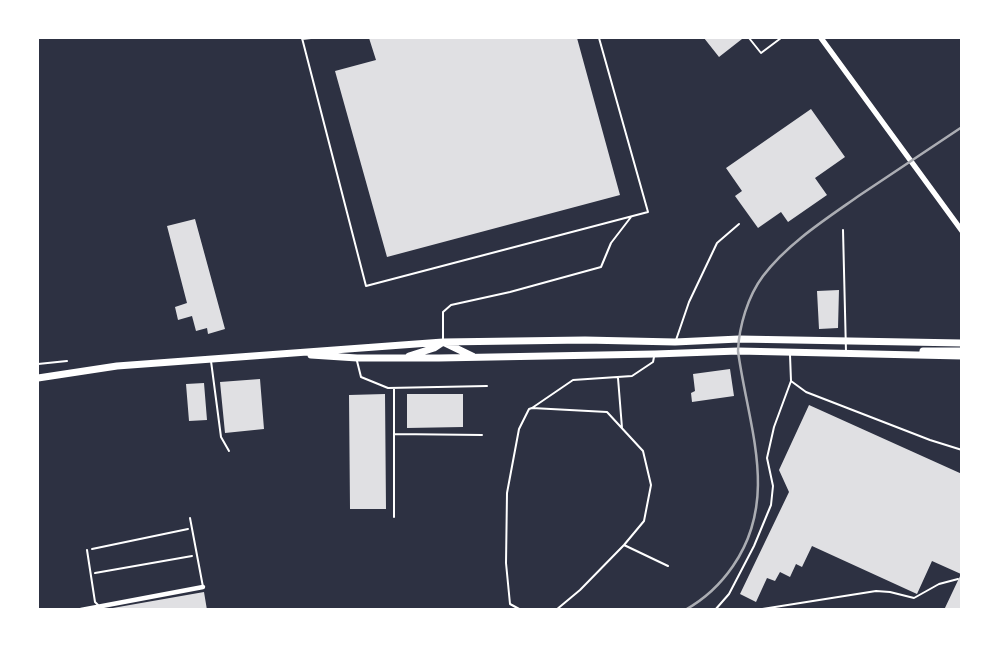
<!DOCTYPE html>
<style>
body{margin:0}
#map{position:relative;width:999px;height:647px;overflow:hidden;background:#2d3142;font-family:Cabin,sans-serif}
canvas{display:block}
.frame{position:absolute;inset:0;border:39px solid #fff;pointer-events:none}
</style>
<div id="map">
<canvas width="999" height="647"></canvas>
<div class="frame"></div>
</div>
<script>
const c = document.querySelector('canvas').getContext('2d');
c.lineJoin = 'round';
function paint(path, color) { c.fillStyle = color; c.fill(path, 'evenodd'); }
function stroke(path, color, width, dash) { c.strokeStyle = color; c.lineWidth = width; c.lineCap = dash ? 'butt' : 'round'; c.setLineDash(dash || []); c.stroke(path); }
paint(new Path2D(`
 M 369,38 L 577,38 L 620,195 L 387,257 L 335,71 L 376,60 Z
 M 704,38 L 741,38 L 742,39 L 719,57 Z
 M 811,109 L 845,157 L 815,178 L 827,195 L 788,222 L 781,212 L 758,228 L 735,196 L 742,191 L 726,168 Z
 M 195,219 L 225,329 L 208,334 L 207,328 L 196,331 L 192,316 L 178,320 L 175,307 L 187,303 L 167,226 Z
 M 839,290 L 838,328 L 819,329 L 817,291 Z
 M 730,369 L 734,396 L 692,402 L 691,393 L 695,391 L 693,374 Z
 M 260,379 L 264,429 L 225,433 L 220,382 Z
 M 204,383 L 207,420 L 189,421 L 186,384 Z
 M 385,394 L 386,509 L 350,509 L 349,395 Z
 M 407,394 L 463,394 L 463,427 L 407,428 Z
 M 809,405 L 962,474 L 962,610 L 944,610 L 961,574 L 932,561 L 917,594 L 812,546 L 802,567 L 796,564 L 790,577 L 780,572 L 775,581 L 767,578 L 756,602 L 740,594 L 789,492 L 779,470 Z
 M 204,592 L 207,610 L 107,610 L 107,609 Z`), '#e0e0e3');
stroke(new Path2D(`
 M 38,364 L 67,361
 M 92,549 L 188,529
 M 95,573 L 192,556`), '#fff', 2);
stroke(new Path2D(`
 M 302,38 L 366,286 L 648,212 L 599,38
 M 749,38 L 761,53 L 781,38
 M 302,39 L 311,38
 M 843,230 L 846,352
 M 443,340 L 443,312 L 451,305 L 510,292 L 601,267 L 611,243 L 631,217
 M 676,340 L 689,302 L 717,243 L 739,224
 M 790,355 L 791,381 L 806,392 L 930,440 L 962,450
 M 211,361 L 221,437 L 229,451
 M 357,361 L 361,377 L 388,388 L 487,386
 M 618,378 L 622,428
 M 532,408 L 573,380 L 632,376 L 653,362 L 654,357
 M 394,434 L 482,435
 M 394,517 L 394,388
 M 190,518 L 203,587
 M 624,545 L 668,566
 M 87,550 L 95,602 L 99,606
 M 521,610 L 510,604 L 506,563 L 507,493 L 519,429 L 529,409 L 532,408 L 607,412 L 643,451 L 651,485 L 644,521 L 624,545 L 580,590 L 556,610
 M 715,610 L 729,594 L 754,546 L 771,505 L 773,486 L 767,458 L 774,427 L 791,381
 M 756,610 L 876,591 L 890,592 L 914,598 L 939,584 L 958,579`), '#fff', 2);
stroke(new Path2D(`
 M 81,610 L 203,587`), '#fff', 4.5);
stroke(new Path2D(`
 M 821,38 L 962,231`), '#fff', 5.5);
stroke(new Path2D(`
 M 923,351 L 962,351
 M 311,355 L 357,358 L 439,358 L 655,354 L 738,351 L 962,356
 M 409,356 L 434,348 L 443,342 L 472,356
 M 38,378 L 117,366 L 443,342 L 585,340 L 675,342 L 739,339 L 962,343`), '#fff', 7);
stroke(new Path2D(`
 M 685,610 C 705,599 720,585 733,566 C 780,498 748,426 738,351 C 739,326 748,296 763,276 C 788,243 826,219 860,195 C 894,172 928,150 962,127`), '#abadb3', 2.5);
</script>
